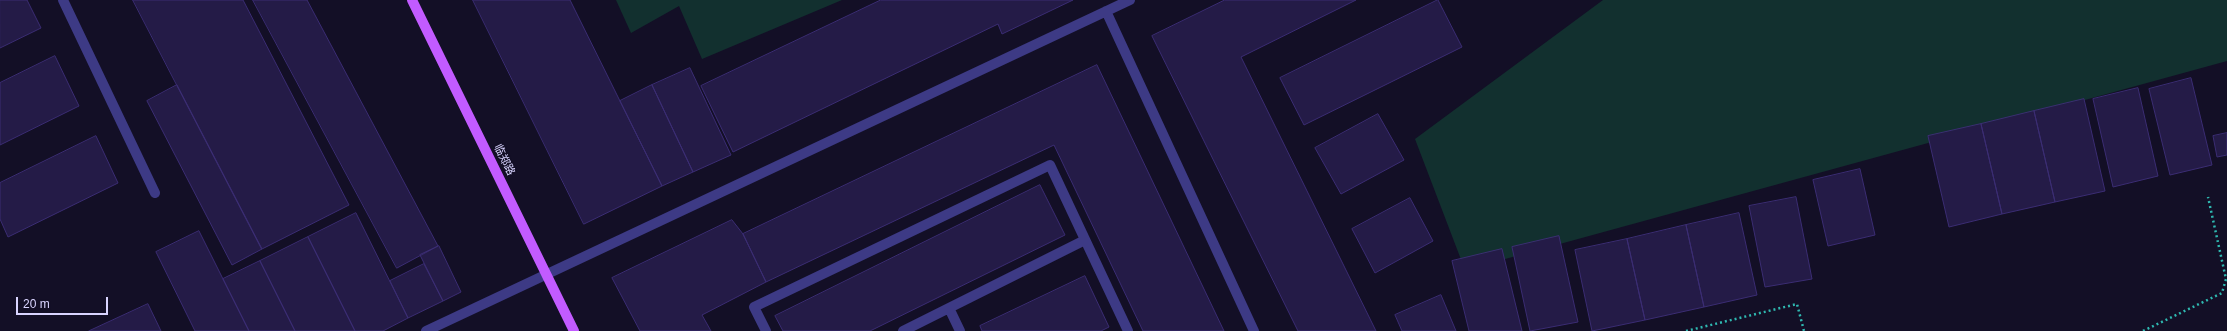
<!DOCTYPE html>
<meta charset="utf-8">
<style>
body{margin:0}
#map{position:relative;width:2227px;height:331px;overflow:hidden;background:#130f26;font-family:Helvetica,sans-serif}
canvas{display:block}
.scale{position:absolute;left:16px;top:297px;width:92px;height:18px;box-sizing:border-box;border:2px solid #d9d4ff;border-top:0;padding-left:5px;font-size:12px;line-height:14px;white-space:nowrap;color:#d9d4ff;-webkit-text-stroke:3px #130f26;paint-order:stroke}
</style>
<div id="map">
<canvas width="2227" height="331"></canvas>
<div class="scale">20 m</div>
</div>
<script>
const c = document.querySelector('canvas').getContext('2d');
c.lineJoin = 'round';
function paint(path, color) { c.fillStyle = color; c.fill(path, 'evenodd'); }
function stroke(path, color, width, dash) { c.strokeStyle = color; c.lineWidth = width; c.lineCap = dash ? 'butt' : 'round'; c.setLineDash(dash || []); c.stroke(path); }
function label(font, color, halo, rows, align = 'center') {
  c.font = font + ' Helvetica,"Noto Sans SC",sans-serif'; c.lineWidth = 3; c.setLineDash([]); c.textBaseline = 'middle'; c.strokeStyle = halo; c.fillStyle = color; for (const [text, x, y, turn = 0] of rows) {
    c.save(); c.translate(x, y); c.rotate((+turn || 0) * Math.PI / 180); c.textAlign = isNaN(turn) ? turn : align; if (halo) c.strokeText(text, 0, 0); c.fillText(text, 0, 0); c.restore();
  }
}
paint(new Path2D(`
 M 616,0 L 842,0 L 702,59 L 679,6 L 631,33 Z
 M 1603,0 L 2227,0 L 2227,61 L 1465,270 L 1415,139 Z`), '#12302f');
const building = new Path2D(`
 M 0,0 L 27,0 L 41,28 L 0,48 Z
 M 133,0 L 243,0 L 349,205 L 262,249 Z
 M 253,0 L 307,0 L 438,246 L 397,268 Z
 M 473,0 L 570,0 L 662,186 L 584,224 Z
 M 881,0 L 1073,0 L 1002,34 L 998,24 L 733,152 L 701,86 Z
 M 1225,0 L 1356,0 L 1241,57 L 1376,331 L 1298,331 L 1152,36 Z
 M 1438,0 L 1462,47 L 1304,125 L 1280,78 Z
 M 55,56 L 79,106 L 0,145 L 0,83 Z
 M 1097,65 L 1224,331 L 1143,331 L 1054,145 L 766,282 L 743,234 Z
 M 690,68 L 731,155 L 693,172 L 652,85 Z
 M 2191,78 L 2212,165 L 2170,175 L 2149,89 Z
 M 177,85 L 262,249 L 232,265 L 147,101 Z
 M 652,85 L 693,172 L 662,186 L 620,101 Z
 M 2138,88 L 2158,176 L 2113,187 L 2093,99 Z
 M 2084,99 L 2105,191 L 2055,202 L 2034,111 Z
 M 2034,111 L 2055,202 L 2002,214 L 1981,124 Z
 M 1378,114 L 1404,160 L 1341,194 L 1315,148 Z
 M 1981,124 L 2002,214 L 1949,227 L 1928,136 Z
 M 2227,133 L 2227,155 L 2217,157 L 2213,136 Z
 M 96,136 L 118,183 L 8,237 L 0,219 L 0,183 Z
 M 1860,169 L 1875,235 L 1828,246 L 1813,180 Z
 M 1040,185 L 1065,235 L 870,331 L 783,331 L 775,316 Z
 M 1796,197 L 1812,279 L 1765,287 L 1749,206 Z
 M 1410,198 L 1433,241 L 1375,273 L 1352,229 Z
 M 356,213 L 408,318 L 383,331 L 355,331 L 308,237 Z
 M 1739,213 L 1757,295 L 1704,307 L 1686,225 Z
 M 732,220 L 743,234 L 766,282 L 702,315 L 711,331 L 640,331 L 612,278 Z
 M 1686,225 L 1704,307 L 1645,320 L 1627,239 Z
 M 199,231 L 249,331 L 195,331 L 156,252 Z
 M 1559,236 L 1578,322 L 1530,331 L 1512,247 Z
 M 308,237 L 355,331 L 295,331 L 260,261 Z
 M 1627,239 L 1645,320 L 1592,331 L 1575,250 Z
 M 439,246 L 461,292 L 443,301 L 420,255 Z
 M 1502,249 L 1522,331 L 1469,331 L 1452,261 Z
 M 260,261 L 295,331 L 249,331 L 223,279 Z
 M 424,264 L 443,301 L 408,318 L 390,281 Z
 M 1085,276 L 1109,327 L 1101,331 L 982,331 L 980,326 Z
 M 1441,295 L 1456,331 L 1402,331 L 1395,315 Z
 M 148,304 L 161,331 L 89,331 Z`);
paint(building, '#241b47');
stroke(building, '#3b2d73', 1);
stroke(new Path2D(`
 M 1686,331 L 1797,304 L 1804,331
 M 2143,331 L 2222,293 L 2226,279 L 2208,197`), '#2fb8b0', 2.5, [2, 3]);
stroke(new Path2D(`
 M 63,0 L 155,193
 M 1106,11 L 1254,331
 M 949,308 L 960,331
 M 426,331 L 1130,0
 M 766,331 L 754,307 L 1050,165 L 1128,331
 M 903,331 L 1085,240`), '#3d3a85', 10);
stroke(new Path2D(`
 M 412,0 L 574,331`), '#c25bff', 10);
label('11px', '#d9d4ff', '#130f26', [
 ["临郑路",504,160,64]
]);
</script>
